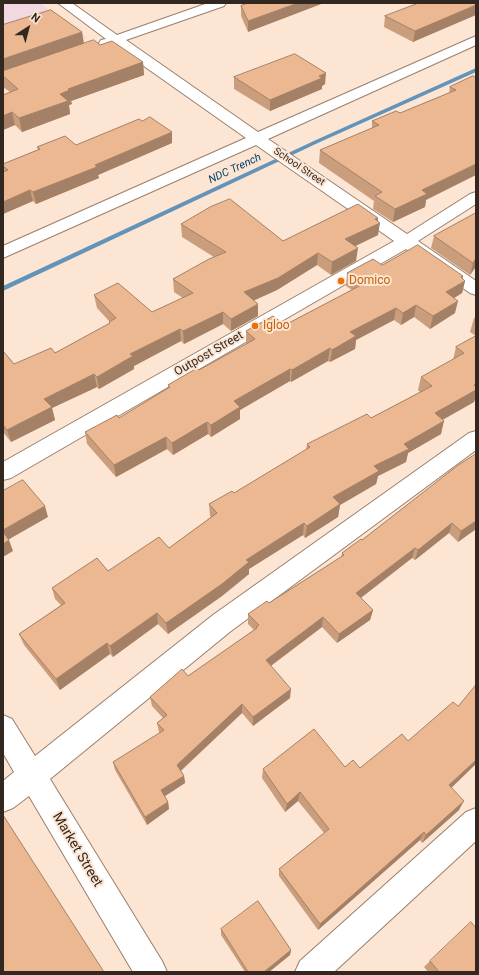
<!DOCTYPE html>
<style>
body{margin:0}
#map{position:relative;width:479px;height:975px;overflow:hidden;background:#fde5d3;font-family:Roboto,sans-serif}
canvas{display:block}
.frame{position:absolute;inset:0;border:4px solid #332820;pointer-events:none}
.north{position:absolute;left:8px;top:8px;width:40px;height:40px;-webkit-text-stroke:3px #fde5d3;paint-order:stroke;rotate:36deg;font-size:11px;font-weight:700;line-height:16px;text-align:center;color:#332820}
.north::after{content:'';display:block;margin:auto;width:14px;height:18px;background:#332820;clip-path:polygon(50% 0,100% 100%,50% 72%,0 100%)}
</style>
<div id="map">
<canvas width="479" height="975"></canvas>
<div class="frame"></div>
<div class="north">N</div>
</div>
<script>
const c = document.querySelector('canvas').getContext('2d');
c.lineJoin = 'round';
function paint(path, color) { c.fillStyle = color; c.fill(path, 'evenodd'); }
function stroke(path, color, width, dash) { c.strokeStyle = color; c.lineWidth = width; c.lineCap = dash ? 'butt' : 'round'; c.setLineDash(dash || []); c.stroke(path); }
function label(font, color, halo, rows, align = 'center') {
  c.font = font + ' Roboto,sans-serif'; c.lineWidth = 4; c.setLineDash([]); c.textBaseline = 'middle'; c.strokeStyle = halo; c.fillStyle = color; for (const [text, x, y, turn = 0] of rows) {
    c.save(); c.translate(x, y); c.rotate((+turn || 0) * Math.PI / 180); c.textAlign = isNaN(turn) ? turn : align; if (halo) c.strokeText(text, 0, 0); c.fillText(text, 0, 0); c.restore();
  }
}
paint(new Path2D(`
 M 3,3 L 40,3 L 88,38 L 3,67 Z`), '#f2d8e0');
paint(new Path2D(`
 M 476,68 L 476,72 L 320,142 L 3,291 L 3,286 L 316,140 Z`), '#6294ba');
const street = new Path2D(`
 M 58,3 L 72,3 L 117,35 L 208,3 L 226,3 L 224,6 L 126,40 L 258,132 L 476,36 L 476,45 L 268,139 L 407,234 L 470,194 L 476,192 L 476,204 L 418,241 L 476,281 L 476,295 L 470,293 L 406,249 L 11,478 L 3,480 L 3,462 L 394,241 L 256,145 L 3,258 L 3,246 L 246,138 L 114,45 L 106,47 L 101,46 L 99,43 L 101,40 L 106,39 Z
 M 476,431 L 476,450 L 231,631 L 50,779 L 162,961 L 167,972 L 133,972 L 29,796 L 13,808 L 3,812 L 3,781 L 14,772 L 3,753 L 3,715 L 12,719 L 35,756 L 213,615 L 469,433 Z
 M 476,808 L 476,841 L 334,972 L 295,972 L 300,961 L 466,812 Z`);
stroke(street, '#9a7f6b', 2);
paint(street, '#fff');
paint(new Path2D(`
 M 248,3 L 248,32 L 241,16 L 241,6 Z
 M 476,3 L 413,42 L 384,27 L 385,16 Z
 M 3,25 L 82,32 L 84,44 L 100,45 L 143,62 L 144,75 L 71,101 L 72,104 L 69,105 L 70,114 L 22,132 L 15,125 L 3,130 L 3,95 L 10,92 L 3,87 Z
 M 473,76 L 426,200 L 425,207 L 393,222 L 373,209 L 374,201 L 319,163 L 320,150 L 372,128 L 372,121 L 400,113 L 449,93 L 450,87 Z
 M 234,77 L 325,84 L 322,86 L 322,89 L 270,111 L 234,89 Z
 M 172,143 L 98,175 L 99,178 L 36,204 L 33,201 L 3,214 L 3,164 L 38,150 L 37,147 L 76,145 Z
 M 476,213 L 476,268 L 475,268 L 470,275 L 431,248 L 434,236 Z
 M 378,218 L 378,235 L 355,246 L 356,261 L 331,275 L 317,265 L 277,290 L 254,300 L 258,316 L 231,331 L 223,324 L 184,344 L 181,341 L 134,366 L 134,369 L 99,389 L 97,387 L 52,408 L 55,420 L 11,442 L 3,432 L 3,351 L 14,364 L 55,353 L 109,324 L 109,321 L 97,308 L 94,295 L 152,312 L 183,298 L 174,292 L 173,279 L 214,257 L 182,237 L 181,224 L 283,241 Z
 M 382,265 L 463,276 L 463,279 L 465,281 L 462,293 L 454,298 L 455,313 L 430,329 L 414,317 L 401,325 L 394,320 L 356,340 L 355,349 L 330,362 L 328,361 L 291,382 L 290,381 L 240,410 L 240,419 L 211,437 L 208,434 L 173,455 L 167,449 L 116,477 L 87,444 L 85,432 L 119,418 L 168,389 L 168,385 L 199,370 L 246,344 L 246,331 L 285,325 L 352,290 L 346,286 L 347,273 Z
 M 476,317 L 476,336 L 470,332 L 474,318 Z
 M 476,336 L 476,395 L 474,402 L 443,419 L 441,434 L 408,453 L 406,462 L 378,476 L 376,484 L 340,505 L 338,517 L 305,538 L 303,535 L 249,569 L 249,574 L 222,596 L 168,634 L 158,624 L 113,657 L 110,654 L 60,690 L 24,645 L 19,634 L 61,605 L 55,599 L 52,588 L 108,571 L 169,548 L 211,517 L 210,516 L 209,504 L 234,493 L 306,450 L 307,444 L 371,418 L 420,392 L 418,390 L 421,377 L 453,360 L 456,347 Z
 M 457,466 L 476,529 L 458,542 L 449,533 L 415,560 L 412,558 L 361,598 L 373,610 L 370,620 L 337,643 L 322,627 L 271,666 L 290,698 L 253,726 L 242,713 L 181,771 L 184,776 L 185,783 L 165,796 L 168,802 L 169,809 L 147,825 L 115,770 L 113,762 L 160,733 L 159,732 L 157,723 L 163,718 L 152,706 L 150,697 L 188,676 L 254,630 L 248,624 L 248,614 L 269,603 L 341,557 L 342,553 L 362,540 Z
 M 345,767 L 360,768 L 451,787 L 459,810 L 422,843 L 420,840 L 318,930 L 279,876 L 279,869 L 324,833 L 298,801 L 285,812 L 262,778 L 263,769 Z
 M 221,929 L 291,950 L 290,955 L 269,972 L 245,972 L 221,935 Z
 M 430,961 L 476,972 L 428,972 L 424,967 Z`), '#ca9e7d');
paint(new Path2D(`
 M 298,3 L 324,3 L 248,32 L 248,21 Z
 M 476,5 L 476,15 L 413,42 L 415,31 Z
 M 82,32 L 84,45 L 3,73 L 3,59 Z
 M 143,62 L 144,75 L 71,101 L 72,104 L 69,105 L 70,114 L 22,132 L 19,118 L 68,89 Z
 M 326,73 L 325,84 L 322,86 L 322,89 L 270,111 L 270,100 L 319,76 Z
 M 12,112 L 15,125 L 3,130 L 3,116 Z
 M 172,132 L 172,143 L 98,175 L 99,178 L 36,204 L 33,192 Z
 M 476,164 L 476,175 L 426,200 L 425,207 L 393,222 L 395,209 L 422,190 Z
 M 30,190 L 33,201 L 3,214 L 3,202 Z
 M 378,218 L 377,224 L 380,223 L 378,235 L 343,252 L 345,239 Z
 M 358,248 L 356,261 L 331,275 L 332,262 Z
 M 318,253 L 317,265 L 277,290 L 244,305 L 244,292 Z
 M 476,258 L 476,262 L 475,268 L 470,275 L 473,263 Z
 M 463,276 L 462,283 L 465,281 L 462,293 L 443,305 L 446,292 L 461,277 Z
 M 458,301 L 455,313 L 430,329 L 433,316 Z
 M 258,304 L 258,316 L 231,331 L 231,319 Z
 M 416,305 L 414,317 L 401,325 L 403,313 Z
 M 396,308 L 394,320 L 356,340 L 355,349 L 330,362 L 332,350 L 350,332 Z
 M 223,312 L 223,324 L 184,344 L 183,331 Z
 M 180,329 L 181,341 L 134,366 L 134,369 L 99,389 L 97,377 L 130,354 Z
 M 330,348 L 328,361 L 291,382 L 292,370 Z
 M 290,369 L 290,381 L 240,410 L 240,419 L 211,437 L 211,425 L 234,401 Z
 M 94,374 L 97,387 L 52,408 L 55,420 L 11,442 L 7,430 L 44,399 Z
 M 476,384 L 476,395 L 474,402 L 432,426 L 435,413 Z
 M 444,421 L 441,434 L 408,453 L 406,462 L 378,476 L 376,484 L 340,505 L 338,517 L 305,538 L 307,526 L 333,497 L 404,444 Z
 M 207,422 L 208,434 L 173,455 L 172,443 Z
 M 166,437 L 167,449 L 116,477 L 114,465 Z
 M 45,506 L 48,517 L 6,541 L 3,533 L 3,530 Z
 M 476,521 L 476,529 L 458,542 L 461,531 Z
 M 304,523 L 303,535 L 249,569 L 249,574 L 222,596 L 168,634 L 166,623 L 246,560 Z
 M 452,523 L 449,533 L 415,560 L 418,550 Z
 M 9,540 L 13,551 L 3,557 L 3,544 Z
 M 415,548 L 412,558 L 354,603 L 356,593 Z
 M 373,610 L 370,620 L 337,643 L 339,634 Z
 M 157,613 L 158,624 L 113,657 L 110,646 Z
 M 323,617 L 322,627 L 265,670 L 266,660 Z
 M 107,643 L 110,654 L 60,690 L 56,679 Z
 M 291,689 L 290,698 L 253,726 L 253,717 Z
 M 242,704 L 242,713 L 178,773 L 177,765 Z
 M 476,760 L 476,764 L 445,794 L 449,785 Z
 M 184,776 L 185,783 L 162,798 L 161,790 Z
 M 300,792 L 298,801 L 285,812 L 287,804 Z
 M 464,801 L 459,810 L 422,843 L 426,835 Z
 M 168,802 L 169,809 L 147,825 L 145,817 Z
 M 424,832 L 420,840 L 318,930 L 320,924 Z
 M 291,950 L 290,955 L 269,972 L 264,972 Z`), '#a48166');
const building = new Path2D(`
 M 248,3 L 298,3 L 248,21 L 241,6 Z
 M 419,3 L 476,3 L 476,5 L 415,31 L 385,16 Z
 M 51,10 L 82,32 L 3,59 L 3,25 Z
 M 94,40 L 100,45 L 112,41 L 143,62 L 68,89 L 70,90 L 60,94 L 68,101 L 19,118 L 12,112 L 3,116 L 3,95 L 18,89 L 3,76 L 3,71 Z
 M 295,54 L 326,73 L 319,76 L 322,78 L 270,100 L 234,77 Z
 M 473,76 L 476,77 L 476,164 L 422,190 L 427,194 L 395,209 L 375,196 L 382,192 L 320,150 L 379,125 L 372,121 L 396,111 L 400,113 L 456,90 L 450,87 Z
 M 150,117 L 172,132 L 95,165 L 97,167 L 33,192 L 30,190 L 3,202 L 3,172 L 8,170 L 3,166 L 3,164 L 40,149 L 37,147 L 65,136 L 76,145 L 139,119 L 142,121 Z
 M 230,199 L 283,241 L 358,204 L 378,218 L 375,219 L 380,223 L 345,239 L 358,248 L 332,262 L 318,253 L 278,278 L 244,292 L 258,304 L 231,319 L 223,312 L 183,331 L 180,329 L 130,354 L 133,356 L 97,377 L 94,374 L 44,399 L 52,407 L 7,430 L 3,425 L 3,351 L 14,364 L 51,348 L 55,353 L 110,323 L 109,322 L 116,318 L 94,295 L 118,283 L 152,312 L 193,293 L 173,279 L 209,259 L 226,252 L 181,224 L 210,207 Z
 M 476,213 L 476,258 L 473,263 L 434,236 Z
 M 418,245 L 463,276 L 461,277 L 465,281 L 446,292 L 458,301 L 433,316 L 416,305 L 403,313 L 396,308 L 350,332 L 356,336 L 332,350 L 330,348 L 292,370 L 290,369 L 234,401 L 240,407 L 211,425 L 207,422 L 172,443 L 166,437 L 114,465 L 85,432 L 117,415 L 119,418 L 170,387 L 168,385 L 197,368 L 199,370 L 255,339 L 246,331 L 273,316 L 285,325 L 363,284 L 347,273 L 373,259 L 382,265 Z
 M 476,336 L 476,384 L 474,385 L 476,387 L 476,390 L 435,413 L 444,421 L 404,444 L 409,449 L 374,466 L 379,471 L 333,497 L 340,504 L 307,526 L 304,523 L 246,560 L 249,562 L 222,584 L 166,623 L 157,613 L 110,646 L 107,643 L 56,679 L 19,634 L 65,603 L 52,588 L 97,558 L 108,571 L 159,537 L 169,548 L 217,513 L 209,504 L 232,491 L 234,493 L 310,447 L 307,444 L 367,414 L 371,418 L 432,386 L 421,377 L 464,353 L 456,347 Z
 M 476,454 L 476,521 L 461,531 L 452,523 L 418,550 L 415,548 L 356,593 L 373,610 L 339,634 L 323,617 L 266,660 L 291,689 L 253,717 L 242,704 L 177,765 L 184,776 L 161,790 L 168,802 L 145,817 L 113,762 L 164,730 L 157,723 L 167,715 L 150,697 L 182,669 L 188,676 L 257,628 L 256,627 L 259,625 L 248,614 L 267,601 L 269,603 L 344,555 L 342,553 L 361,539 L 362,540 L 457,466 Z
 M 23,480 L 45,506 L 3,530 L 3,491 Z
 M 3,532 L 9,540 L 3,544 Z
 M 476,685 L 476,760 L 449,785 L 464,801 L 426,835 L 424,832 L 320,924 L 279,869 L 329,829 L 300,792 L 287,804 L 263,769 L 314,729 L 345,767 L 353,760 L 360,768 L 402,734 L 408,741 L 453,702 L 458,706 Z
 M 3,815 L 104,972 L 3,972 Z
 M 258,901 L 291,950 L 264,972 L 248,972 L 221,929 Z
 M 471,922 L 476,928 L 476,972 L 439,972 L 430,961 Z`);
paint(building, '#ebb891');
stroke(building, '#a48166', 1);
for (const [x, y, r, color] of [
 [341,281,4,"#e8710a"],
 [255,326,4,"#e8710a"]
]) { const dot = new Path2D(); dot.arc(x, y, r, 0, 2 * Math.PI); c.fillStyle = color; c.fill(dot); stroke(dot, '#fde5d3', 1.5); }
label('10px', '#332820', '#fde5d3', [
 ["School Street",299,167,34]
]);
label('italic 11px', '#02456a', '#fde5d3', [
 ["NDC Trench",235,169,-25]
]);
label('12px', '#c56008', '#fde5d3', [
 ["Domico",349,281],
 ["Igloo",263,326]
], 'left');
label('12px', '#332820', '#fde5d3', [
 ["Outpost Street",209,354,-30]
]);
label('14px', '#332820', '#fde5d3', [
 ["Market Street",77,850,59]
]);
</script>
